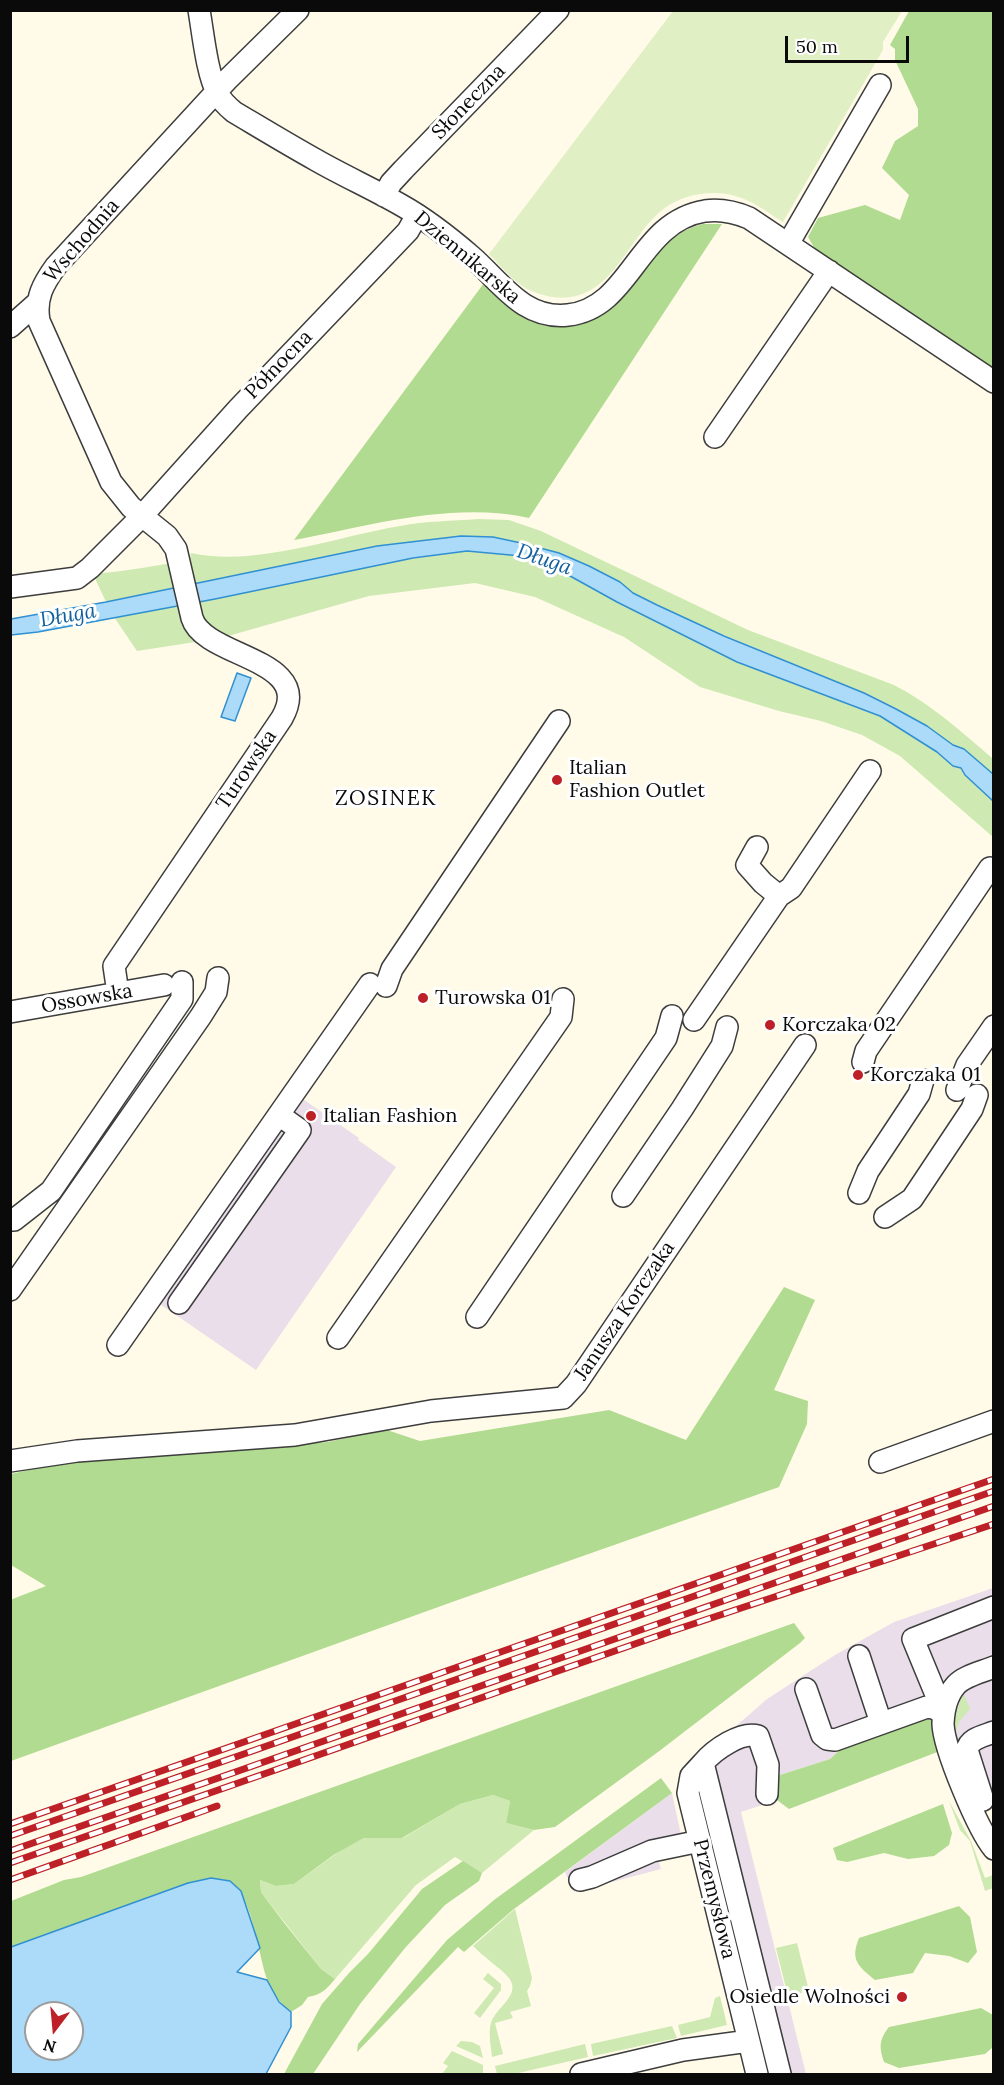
<!DOCTYPE html>
<meta charset="utf-8">
<style>
body{margin:0}
#map{position:relative;width:1004px;height:2085px;overflow:hidden;background:#fffbe8;font-family:Lora,serif}
canvas{display:block}
.frame{position:absolute;inset:0;border:12px solid #0a0a0a;pointer-events:none}
.north{position:absolute;left:24px;top:2001px;width:60px;height:60px;box-sizing:border-box;background:#fff;border:2px solid #9d9d9d;border-radius:50%;rotate:196deg;font-size:16px;font-weight:700;line-height:24px;text-align:center;color:#0a0a0a}
.north::after{content:'';display:block;margin:auto;width:21px;height:27px;background:#bd2026;clip-path:polygon(50% 0,100% 100%,50% 72%,0 100%)}
.scale{position:absolute;left:785px;top:36px;width:124px;height:27px;box-sizing:border-box;border:3px solid #0a0a0a;border-top:0;padding-left:8px;font-size:18px;line-height:21px;white-space:nowrap;color:#0a0a0a;-webkit-text-stroke:4px #fff;paint-order:stroke}
</style>
<div id="map">
<canvas width="1004" height="2085"></canvas>
<div class="frame"></div>
<div class="north">N</div>
<div class="scale">50 m</div>
</div>
<script>
const c = document.querySelector('canvas').getContext('2d');
c.lineJoin = 'round';
function paint(path, color) { c.fillStyle = color; c.fill(path, 'evenodd'); }
function stroke(path, color, width, dash) { c.strokeStyle = color; c.lineWidth = width; c.lineCap = dash ? 'butt' : 'round'; c.setLineDash(dash || []); c.stroke(path); }
function label(font, color, halo, rows, align = 'center') {
  c.font = font + ' Lora,serif'; c.lineWidth = 6; c.setLineDash([]); c.textBaseline = 'middle'; c.strokeStyle = halo; c.fillStyle = color; for (const [text, x, y, turn = 0] of rows) {
    c.save(); c.translate(x, y); c.rotate((+turn || 0) * Math.PI / 180); c.textAlign = isNaN(turn) ? turn : align; if (halo) c.strokeText(text, 0, 0); c.fillText(text, 0, 0); c.restore();
  }
}
paint(new Path2D(`
 M 300,1097 L 359,1138 L 358,1140 L 396,1167 L 256,1370 L 157,1302 Z
 M 993,1588 L 993,1808 L 980,1778 L 968,1782 L 955,1737 L 958,1726 L 955,1718 L 932,1718 L 851,1740 L 830,1759 L 780,1775 L 778,1778 L 777,1800 L 741,1812 L 806,2074 L 772,2074 L 695,1762 L 767,1699 L 835,1655 L 894,1622 Z
 M 672,1793 L 684,1849 L 657,1856 L 661,1869 L 574,1892 L 565,1872 Z`), '#e9deea');
paint(new Path2D(`
 M 478,519 L 509,520 L 541,531 L 748,630 L 894,685 C 931,704 962,732 993,759 L 993,774 L 963,749 L 953,746 L 927,726 L 896,709 L 864,693 L 693,622 L 633,593 L 620,582 L 493,537 L 461,536 L 377,546 L 106,602 L 93,574 C 126,571 158,566 190,559 L 191,553 C 257,567 334,537 400,526 C 426,521 452,521 478,519 Z
 M 467,551 L 521,556 L 561,571 L 617,602 L 737,662 L 880,716 L 937,752 L 953,766 L 962,768 L 965,775 L 993,801 L 993,837 L 900,756 L 862,735 L 821,721 L 779,711 L 700,687 L 624,637 L 535,597 L 475,583 L 369,596 L 221,638 L 137,651 L 114,617 L 215,599 L 383,563 Z
 M 963,1692 L 970,1709 L 959,1722 L 955,1737 L 952,1727 Z
 M 493,1795 L 510,1801 L 506,1823 L 534,1830 L 482,1873 L 455,1857 L 416,1885 L 335,1979 L 321,1969 L 261,1892 L 260,1880 L 276,1886 L 294,1884 L 340,1851 L 364,1838 L 403,1838 L 460,1804 Z
 M 949,1801 L 971,1841 L 985,1878 L 993,1875 L 993,1888 L 985,1891 L 970,1841 L 960,1830 Z
 M 515,1909 L 532,1978 L 530,1986 L 527,1991 L 531,2006 L 510,2012 L 513,2018 L 495,2023 L 503,2054 L 492,2057 C 491,2047 488,2033 491,2023 C 495,2008 522,1995 509,1978 C 501,1968 483,1957 473,1946 Z
 M 797,1943 L 809,1991 L 788,1996 L 776,1948 Z
 M 488,1973 L 501,1984 L 501,1990 L 480,2018 L 474,2013 L 494,1988 L 483,1979 Z
 M 720,1996 L 727,2025 L 681,2036 L 678,2025 L 710,2017 L 715,1998 Z
 M 672,2026 L 677,2038 L 593,2056 L 591,2044 Z
 M 461,2041 L 472,2042 L 480,2046 L 483,2058 L 456,2046 Z
 M 585,2044 L 588,2057 L 514,2074 L 497,2074 L 495,2066 Z
 M 452,2051 L 483,2065 L 483,2074 L 442,2074 L 448,2066 L 443,2063 Z`), '#cee9b2');
paint(new Path2D(`
 M 909,11 L 993,11 L 993,369 L 815,249 L 808,237 L 818,218 L 865,205 L 900,220 L 909,195 L 882,168 L 895,141 L 918,126 L 918,109 L 895,60 L 895,49 L 890,45 Z
 M 703,224 L 722,224 L 529,518 C 451,501 370,526 294,540 L 484,283 C 508,309 533,332 571,326 C 637,315 640,239 703,224 Z
 M 784,1287 L 815,1300 L 774,1390 L 808,1401 L 807,1424 L 779,1487 L 455,1601 L 11,1761 L 10,1600 L 46,1586 L 11,1565 L 11,1474 L 46,1466 L 109,1458 L 328,1442 L 384,1429 L 420,1441 L 609,1410 L 686,1440 Z
 M 794,1623 L 805,1638 L 800,1643 L 658,1752 L 555,1827 L 534,1830 L 506,1823 L 510,1801 L 493,1795 L 460,1804 L 402,1838 L 364,1838 L 335,1854 L 294,1884 L 276,1886 L 260,1880 L 261,1892 L 285,1924 L 321,1969 L 335,1979 C 327,1989 321,1995 308,1997 L 302,2005 L 291,2012 C 280,2003 271,1993 267,1979 C 259,1957 251,1890 229,1881 C 215,1876 201,1880 188,1883 L 11,1947 L 11,1901 L 64,1880 L 81,1877 Z
 M 924,1714 L 932,1718 L 934,1736 L 940,1751 L 789,1809 L 777,1800 L 778,1778 L 780,1775 L 830,1759 L 851,1740 Z
 M 661,1778 L 672,1793 L 514,1909 L 464,1952 L 458,1947 L 357,2052 L 358,2044 L 447,1940 L 494,1900 Z
 M 943,1804 L 952,1833 L 949,1845 L 934,1856 L 908,1859 L 884,1853 L 847,1862 L 837,1860 L 833,1848 Z
 M 463,1861 L 482,1873 L 479,1881 L 445,1905 L 405,1948 L 360,2004 L 313,2074 L 284,2074 L 322,2004 L 349,1973 L 368,1954 L 422,1889 Z
 M 959,1906 L 970,1917 L 977,1952 L 968,1963 L 949,1956 L 925,1953 L 913,1973 L 875,1980 C 858,1966 850,1960 859,1938 Z
 M 981,2008 L 993,2015 L 993,2047 L 985,2054 L 899,2068 L 884,2062 C 879,2047 879,2040 889,2027 Z`), '#b1db90');
paint(new Path2D(`
 M 673,11 L 902,11 L 883,42 L 883,50 L 783,222 C 768,213 752,200 735,196 C 711,189 680,195 661,211 C 625,241 611,305 552,297 C 542,295 531,292 522,286 C 510,278 499,264 489,254 Z`), '#e1f0c4');
const water = new Path2D(`
 M 461,536 L 493,537 L 521,543 L 559,553 L 589,566 L 620,582 L 633,593 L 657,605 L 724,636 L 864,693 L 896,709 L 927,726 L 953,745 L 964,749 L 993,774 L 993,801 L 965,775 L 961,768 L 953,766 L 937,752 L 880,716 L 737,662 L 617,602 L 561,571 L 521,556 L 467,551 L 413,558 L 215,599 L 38,632 L 11,635 L 11,619 L 106,602 L 377,546 Z
 M 237,673 L 251,678 L 235,721 L 221,717 Z
 M 211,1878 L 230,1881 L 241,1891 L 260,1948 L 237,1972 L 267,1980 L 279,2002 L 291,2012 L 291,2027 L 266,2074 L 11,2074 L 11,1947 L 188,1883 ZM 36,2013 L 72,2013 L 72,2049 L 36,2049 Z`);
paint(water, '#abdbf8');
stroke(water, '#3090d1', 1.5);
const minor = new Path2D(`
 M 199,10 C 203,33 207,75 218,94 C 222,102 228,107 234,112 C 261,128 289,145 316,160 C 344,176 373,189 401,205 C 426,219 449,237 471,256 C 501,282 523,320 568,315 C 632,308 637,222 705,211 C 720,209 735,212 749,218 L 994,382
 M 384,196 L 391,183 L 403,170 L 558,10
 M 788,244 L 880,85
 M 10,327 L 37,303
 M 715,437 L 829,271
 M 10,587 L 77,578 L 90,568 L 141,517 L 238,409 L 408,231 L 417,215
 M 757,847 L 747,865 L 763,883 L 779,896
 M 386,986 L 392,969 L 559,721
 M 118,993 L 114,966 L 282,718 C 316,658 204,658 192,618 L 176,549 L 167,536 L 131,507 L 111,482 L 39,321 C 35,298 43,284 56,266 L 228,79 L 298,10
 M 10,1012 L 164,985
 M 694,1020 L 779,896 L 791,888 L 870,771
 M 863,1062 L 866,1051 L 990,868
 M 957,1090 L 967,1065 L 994,1026
 M 859,1193 L 868,1171 L 919,1094 L 923,1080
 M 623,1196 L 682,1109 L 722,1046 L 727,1027
 M 885,1217 L 912,1199 L 972,1109 L 977,1095
 M 14,1220 L 51,1191 L 182,999 L 182,982
 M 10,1290 L 201,1016 L 216,992 L 218,978
 M 179,1303 L 300,1130 L 279,1115
 M 477,1317 L 666,1038 L 672,1016
 M 338,1338 L 561,1017 L 563,999
 M 118,1345 L 370,984
 M 10,1461 L 77,1451 L 295,1435 L 431,1411 L 563,1398 L 576,1384 L 805,1045
 M 880,1462 L 994,1421
 M 859,1656 L 881,1723
 M 994,1667 C 982,1672 964,1676 956,1685 C 947,1695 943,1711 943,1724 C 944,1749 978,1830 994,1849
 M 806,1689 L 822,1735 L 827,1739 L 835,1740 L 927,1707 L 934,1708 L 944,1714
 M 944,1714 L 913,1639 L 994,1607
 M 703,1763 L 691,1776 L 688,1793 L 757,2074
 M 767,1794 L 768,1765 L 758,1736 C 741,1731 714,1750 703,1763 L 780,2074
 M 983,1800 L 967,1750 C 969,1738 984,1736 994,1732
 M 580,1880 L 592,1877 L 652,1851 L 700,1841
 M 581,2074 L 683,2050 L 749,2041`);
stroke(minor, '#3d3d3d', 24);
stroke(minor, '#fff', 21);
const rail = new Path2D(`
 M 10,1824 L 994,1479
 M 10,1836 L 994,1491
 M 10,1851 L 994,1506
 M 10,1863 L 669,1632 L 994,1524
 M 10,1880 L 217,1806`);
stroke(rail, '#bd2026', 7);
stroke(rail, '#fff', 4.5, [14]);
for (const [x, y, r, color] of [
 [557,780,6,"#bd2026"],
 [423,998,6,"#bd2026"],
 [770,1025,6,"#bd2026"],
 [858,1075,6,"#bd2026"],
 [311,1116,6,"#bd2026"],
 [902,1997,6,"#bd2026"]
]) { const dot = new Path2D(); dot.arc(x, y, r, 0, 2 * Math.PI); c.fillStyle = color; c.fill(dot); stroke(dot, '#fff', 2); }
label('20px', '#0a0a0a', '#fff', [
 ["Słoneczna",469,102,-46],
 ["Wschodnia",82,241,-49],
 ["Dziennikarska",467,258,40],
 ["Północna",279,365,-46],
 ["Turowska",247,770,-56],
 ["Ossowska",87,999,-10],
 ["Janusza Korczaka",625,1311,-56],
 ["Przemysłowa",714,1899,76]
]);
label('20px', '#0a0a0a', '#fff', [
 ["Italian",569,768],
 ["Fashion Outlet",569,791],
 ["Turowska 01",435,998],
 ["Korczaka 02",782,1025],
 ["Korczaka 01",870,1075],
 ["Italian Fashion",323,1116],
 ["Osiedle Wolności",890,1997,"right"]
], 'left');
label('italic 21px', '#12609e', '#fff', [
 ["Długa",544,560,19],
 ["Długa",68,616,-10]
]);
c.letterSpacing = '1.5px';
label('21px', '#0a0a0a', '#fff', [
 ["ZOSINEK",386,799]
]);
c.letterSpacing = '0px';
</script>
